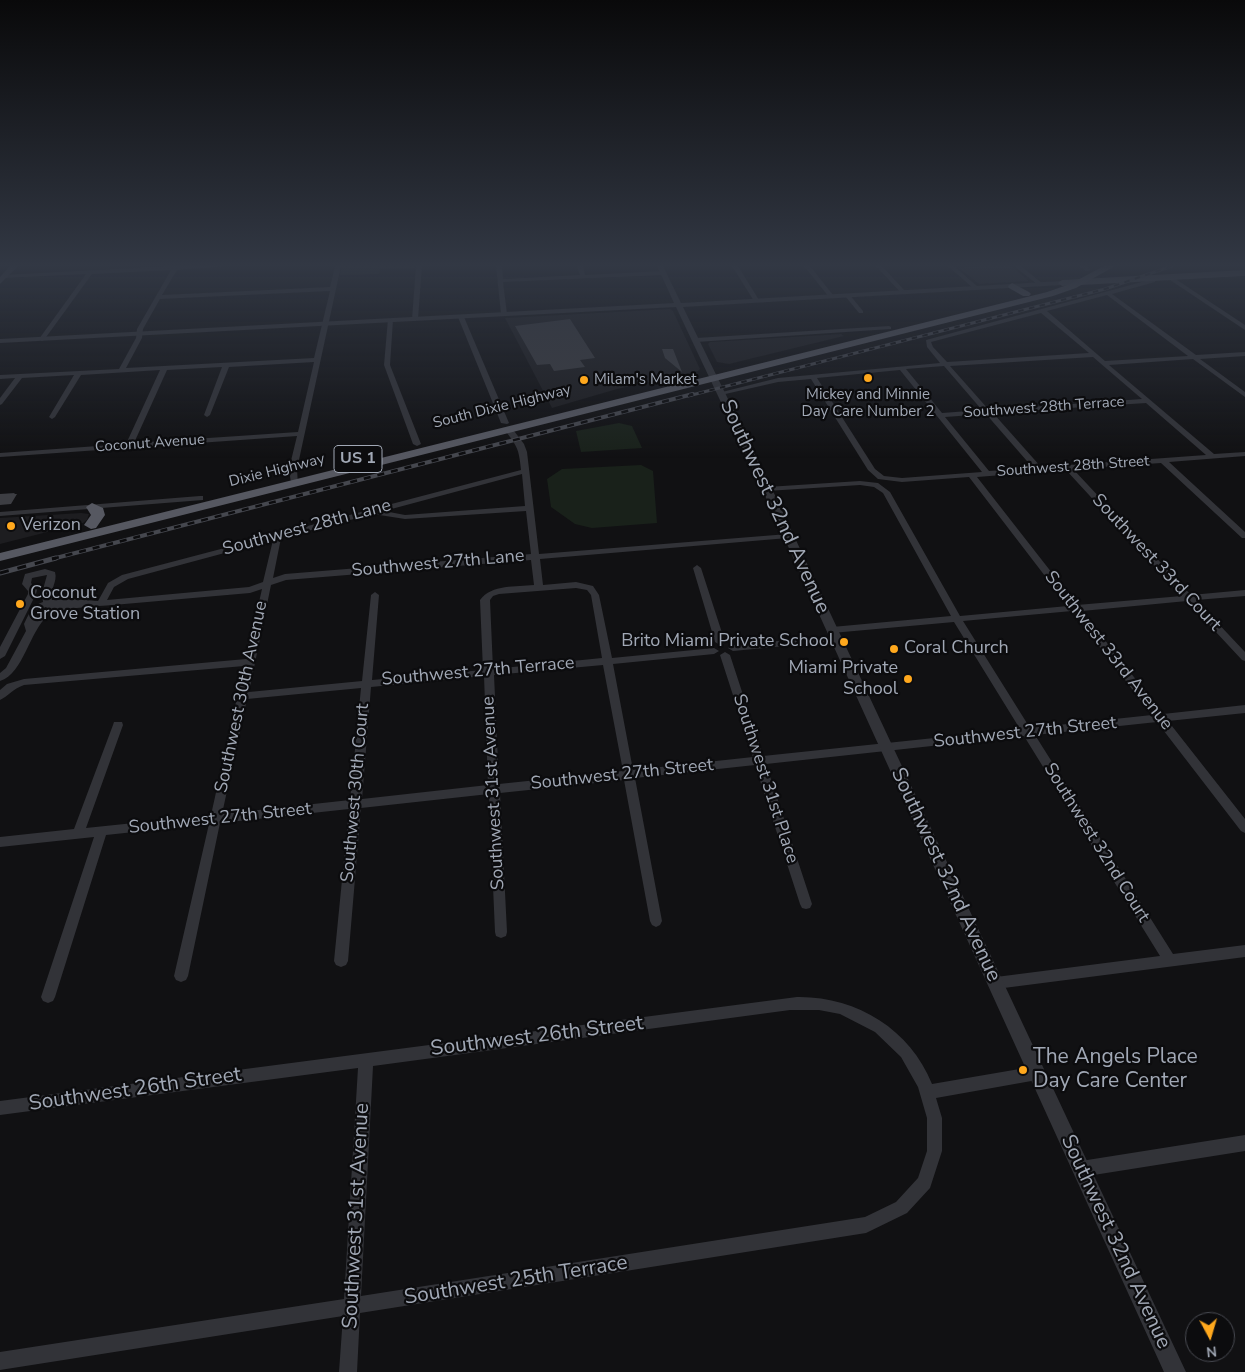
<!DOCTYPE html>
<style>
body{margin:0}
#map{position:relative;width:1245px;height:1372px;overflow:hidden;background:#111113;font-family:"Nunito Sans",sans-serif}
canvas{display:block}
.north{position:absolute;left:1185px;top:1312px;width:50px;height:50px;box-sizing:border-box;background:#0c0c0e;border:1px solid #484a51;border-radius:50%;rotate:174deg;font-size:14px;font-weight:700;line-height:20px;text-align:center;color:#a1a8b5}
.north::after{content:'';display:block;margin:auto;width:18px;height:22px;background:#ffa81d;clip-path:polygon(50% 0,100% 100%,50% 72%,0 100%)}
</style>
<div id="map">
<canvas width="1245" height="1372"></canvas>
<div class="north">N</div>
</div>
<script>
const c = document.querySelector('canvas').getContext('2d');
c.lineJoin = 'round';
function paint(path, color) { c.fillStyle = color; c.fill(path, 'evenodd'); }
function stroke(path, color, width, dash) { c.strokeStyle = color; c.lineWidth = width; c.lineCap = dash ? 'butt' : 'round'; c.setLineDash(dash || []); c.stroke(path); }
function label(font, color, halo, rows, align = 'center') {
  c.font = font + ' "Nunito Sans",sans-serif'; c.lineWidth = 4.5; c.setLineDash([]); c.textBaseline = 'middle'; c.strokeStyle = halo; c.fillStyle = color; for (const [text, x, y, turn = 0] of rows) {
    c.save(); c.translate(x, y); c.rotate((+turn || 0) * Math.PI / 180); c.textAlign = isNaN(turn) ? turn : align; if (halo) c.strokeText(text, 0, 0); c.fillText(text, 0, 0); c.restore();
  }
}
paint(new Path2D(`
 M 982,266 L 1011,266 L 1029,281 L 979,284 L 959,268 Z
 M 670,309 L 673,311 L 700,369 L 698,371 L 617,389 L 552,408 L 505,318 Z
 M 841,334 L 844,336 L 729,364 L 717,362 L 708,344 L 710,342 Z
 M 81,513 L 89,514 L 87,520 L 83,523 L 0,544 L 0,518 Z`), '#1d1d20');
paint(new Path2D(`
 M 342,266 L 415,266 L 414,268 L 380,269 L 379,274 L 340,275 Z
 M 619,423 L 632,426 L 642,448 L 581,452 L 576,431 Z
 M 641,465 L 653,471 L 657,523 L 592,528 L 575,524 L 551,507 L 547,479 L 562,469 Z`), '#19211a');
paint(new Path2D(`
 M 570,319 L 595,358 L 580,360 L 585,367 L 554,371 L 550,364 L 537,365 L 515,326 Z
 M 662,349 L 673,349 L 682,372 L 665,358 Z
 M 15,493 L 14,494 L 17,494 L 11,504 L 0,505 L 0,494 Z`), '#3d3e43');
paint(new Path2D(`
 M 173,266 L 226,266 L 177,270 L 162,295 L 330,287 L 335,266 L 341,266 L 297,469 L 298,485 L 292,485 L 291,483 L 289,469 L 297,436 L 0,457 L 0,453 L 126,444 L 160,370 L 81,375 L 55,417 L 52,419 L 49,417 L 74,375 L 22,378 L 2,404 L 0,405 L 0,398 L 15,378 L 0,379 L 0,375 L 119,369 L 136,338 L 137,329 L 171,270 L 92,274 L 44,340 L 42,341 L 39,339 L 86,274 L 5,278 L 3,277 L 3,275 ZM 330,291 L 314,358 L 126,368 L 142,338 L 143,329 L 160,299 ZM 314,362 L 298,432 L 134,443 L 167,370 L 222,367 L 204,415 L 207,417 L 210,415 L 229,367 Z
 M 416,266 L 422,266 L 418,319 L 415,321 L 412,319 Z
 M 496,266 L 502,266 L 503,279 L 580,275 L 577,266 L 583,266 L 585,275 L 664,271 L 667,273 L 664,275 L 503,282 L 507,314 L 504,316 L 501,314 Z
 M 732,266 L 738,266 L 759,300 L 758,301 L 754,301 Z
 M 804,266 L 810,266 L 833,295 L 833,297 L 829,297 Z
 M 876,266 L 882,266 L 905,291 L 905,293 L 901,293 Z
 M 948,266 L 954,266 L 978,287 L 978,289 L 974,289 Z
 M 1014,266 L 1021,266 L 1043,284 L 1038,285 Z
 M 1079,266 L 1086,266 L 1091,270 L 1086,271 Z
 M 1170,278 L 1174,278 L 1245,325 L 1245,330 L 1170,280 Z
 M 1153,279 L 1155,280 L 1155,282 L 1112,294 L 1196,355 L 1245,352 L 1245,356 L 1200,359 L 1245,392 L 1245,397 L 1193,359 L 1109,365 L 1214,454 L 1245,452 L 1245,456 L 1169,462 L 1245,532 L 1245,538 L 1242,538 L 1161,463 L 1073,469 L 1191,595 L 1245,590 L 1245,596 L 1196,600 L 1245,652 L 1245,661 L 1242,660 L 1187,601 L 1082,611 L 1163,714 L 1245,705 L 1245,713 L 1168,721 L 1245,819 L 1245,833 L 1241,831 L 1157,722 L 1035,735 L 1173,954 L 1245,945 L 1245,957 L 996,989 L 991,987 L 989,983 L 991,979 L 996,977 L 1160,956 L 1024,736 L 766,764 L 812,904 L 810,908 L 806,909 L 802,908 L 800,904 L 755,765 L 635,778 L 662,921 L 660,925 L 656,927 L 652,925 L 650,921 L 624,780 L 500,793 L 507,932 L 506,936 L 501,938 L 496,936 L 495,932 L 489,794 L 361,808 L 348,961 L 346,965 L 341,967 L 336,965 L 334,961 L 349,809 L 220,823 L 188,976 L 186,980 L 181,982 L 176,980 L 174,976 L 209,824 L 106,835 L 55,997 L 53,1001 L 48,1003 L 43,1001 L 41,997 L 94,837 L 0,847 L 0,837 L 74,829 L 113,725 L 114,722 L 122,722 L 123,725 L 86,828 L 211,815 L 244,666 L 24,685 C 12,689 9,696 0,700 L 0,690 L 7,684 L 24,679 L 246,659 L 262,589 L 250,593 C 204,597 159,601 113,605 C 99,606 59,608 49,615 C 29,630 24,674 0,681 L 0,673 L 6,668 L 26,631 L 24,624 C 29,614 32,605 43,602 L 42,593 L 47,575 L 32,578 L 31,583 L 37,590 L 36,594 L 5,656 L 0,659 L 0,647 L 28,594 L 28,591 L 22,584 L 25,574 L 45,569 L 55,572 C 58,582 49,590 52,600 L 73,599 L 98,601 L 108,583 L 122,575 L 274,535 L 275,533 L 281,533 L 521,470 C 519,448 517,446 504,429 L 508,427 L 511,427 L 524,444 L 527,452 L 539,554 L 788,534 L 792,536 L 788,538 L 540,559 L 543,585 L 576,582 L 593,586 L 599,595 L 612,658 L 714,648 L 719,651 L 714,654 L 613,664 L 633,770 L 753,757 L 720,655 L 725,652 L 730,655 L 763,756 L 1020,729 L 954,622 L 832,633 L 827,630 L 832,627 L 951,616 L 883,493 L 874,487 L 860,485 L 767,491 L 763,489 L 767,487 L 860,481 L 878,483 L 890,492 L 960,616 L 1068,606 L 969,477 L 902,482 L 878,479 L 868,470 L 811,379 L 778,382 L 721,395 L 718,393 L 778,378 L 940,363 L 927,347 L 926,340 ZM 1107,295 L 1188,356 L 1105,361 L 1047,311 ZM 1041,313 L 1089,353 L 947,362 L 933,347 L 931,342 ZM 1093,357 L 1142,399 L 989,410 L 950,366 ZM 944,366 L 982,410 L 942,413 L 906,369 ZM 900,370 L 982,472 L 902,478 L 884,476 L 875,469 L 817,378 ZM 1146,403 L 1206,455 L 1041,467 L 993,413 ZM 986,414 L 1033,468 L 989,471 L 945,417 ZM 1066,470 L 1182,596 L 1077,605 L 977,477 ZM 522,474 L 525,506 L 405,515 L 384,511 ZM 526,511 L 531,554 L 285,574 L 273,578 L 281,538 L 373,514 L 405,519 ZM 273,540 L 263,582 L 249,587 L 107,600 L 114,587 L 128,579 ZM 531,560 L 534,585 C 516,587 492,584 480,600 L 483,670 L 372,680 L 379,595 L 375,592 L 371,595 L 362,681 L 249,692 L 271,585 L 286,580 ZM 576,588 L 587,590 L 591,595 L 602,658 L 493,669 L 490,600 L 493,596 L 499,594 ZM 46,607 L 48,609 L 43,611 L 36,619 L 40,610 ZM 1072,611 L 1152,715 L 1030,728 L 963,621 ZM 603,665 L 623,771 L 499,784 L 494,675 ZM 484,676 L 488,785 L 362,799 L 371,687 ZM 361,688 L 350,800 L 222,814 L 247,699 Z
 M 845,294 L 849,294 L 863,311 L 863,313 L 859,313 L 845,296 Z
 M 461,315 L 464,317 L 509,423 L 507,424 L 501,423 L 458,317 Z
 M 388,319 L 393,320 L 390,365 L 421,444 L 417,446 L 413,444 L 384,365 Z
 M 889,326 L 891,327 L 891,329 L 696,342 L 693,340 L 696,338 Z
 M 200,496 L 203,496 L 203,500 L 0,516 L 0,512 Z
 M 697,565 L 701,568 L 725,642 L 723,644 L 720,645 L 715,642 L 693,568 Z
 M 835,636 L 838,637 L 840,639 L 838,641 L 733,651 L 728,648 L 733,645 Z
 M 797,997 C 856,996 910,1029 932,1084 L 1037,1066 L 1042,1068 L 1044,1073 L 1042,1078 L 1037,1080 L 936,1098 L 942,1118 L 942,1151 L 930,1188 L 907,1213 L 866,1233 L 360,1313 L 357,1372 L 339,1372 L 343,1316 L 0,1370 L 0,1352 L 344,1299 L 358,1068 L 0,1115 L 0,1101 ZM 790,1010 L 819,1010 L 840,1014 L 875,1032 L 901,1057 L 918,1087 L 927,1118 L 927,1151 L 918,1178 L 896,1202 L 865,1217 L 361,1296 L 373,1066 Z
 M 1245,1135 L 1245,1151 L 1081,1177 L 1076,1174 L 1073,1169 L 1076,1164 L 1081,1161 Z`), '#323338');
paint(new Path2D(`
 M 657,266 L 663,266 L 681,303 L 1062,281 L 1065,283 L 1062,285 L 683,307 L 772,489 L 1186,1372 L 1164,1372 L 762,489 L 676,307 L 0,343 L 0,339 L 674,303 Z`), '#323338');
paint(new Path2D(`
 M 10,266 L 18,266 L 0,284 L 0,277 Z`), '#404249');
paint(new Path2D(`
 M 1245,270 L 1245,276 L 1062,286 L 1058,283 L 1062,280 Z`), '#4e5058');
paint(new Path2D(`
 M 1104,266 L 1115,266 L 1076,288 L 1053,296 L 0,561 L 0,553 L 1047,292 L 1070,284 Z
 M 1012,283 L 1029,292 L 1031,294 L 1029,296 L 1023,296 L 1009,288 L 1008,286 Z
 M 92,503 L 103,508 L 105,515 L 96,528 L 91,529 L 84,525 L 91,515 L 86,507 Z`), '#565861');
const railFar2 = new Path2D(`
 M 688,396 L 1105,289 L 1172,266`);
const railFar1 = new Path2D(`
 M 52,559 L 693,394`);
const rail = new Path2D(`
 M 0,573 L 56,558`);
stroke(railFar2, '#45474e', 3);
stroke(railFar1, '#45474e', 4);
stroke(rail, '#45474e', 5);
stroke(railFar2, '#0c0c0e', 2, [5.5]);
stroke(railFar1, '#0c0c0e', 2.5, [7]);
stroke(rail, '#0c0c0e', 3, [9]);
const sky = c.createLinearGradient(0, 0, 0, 458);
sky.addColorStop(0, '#09090a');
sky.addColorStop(0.58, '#323844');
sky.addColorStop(1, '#32384400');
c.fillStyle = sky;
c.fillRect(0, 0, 1245, 458);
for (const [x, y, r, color] of [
 [868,378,5,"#ffa81d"],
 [584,380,5,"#ffa81d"],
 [11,526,5,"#ffa81d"],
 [20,604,5,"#ffa81d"],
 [844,642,5,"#ffa81d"],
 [894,649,5,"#ffa81d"],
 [908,679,5,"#ffa81d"],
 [1023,1070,5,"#ffa81d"]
]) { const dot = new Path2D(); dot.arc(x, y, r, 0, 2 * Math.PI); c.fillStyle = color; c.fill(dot); stroke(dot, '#0c0c0e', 2); }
label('15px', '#a1a8b5', '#0c0c0e', [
 ["Milam's Market",594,380],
 ["Mickey and Minnie",868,395,"center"],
 ["Day Care Number 2",868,412,"center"]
], 'left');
label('15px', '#a1a8b5', '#0c0c0e', [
 ["South Dixie Highway",502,407,-14],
 ["Southwest 28th Terrace",1044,408,-4],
 ["Coconut Avenue",150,444,-4],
 ["Southwest 28th Street",1073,467,-4],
 ["Dixie Highway",277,471,-14]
]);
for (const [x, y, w] of [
 [358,459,48]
]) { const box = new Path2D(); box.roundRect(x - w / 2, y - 13.5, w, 27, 4); c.fillStyle = '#0c0c0e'; c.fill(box); stroke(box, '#a1a8b5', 1); }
label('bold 16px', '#a1a8b5', null, [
 ["US 1",358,459]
]);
label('18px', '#a1a8b5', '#0c0c0e', [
 ["Verizon",21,526],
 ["Coconut",30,594],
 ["Grove Station",30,615],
 ["Brito Miami Private School",834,642,"right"],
 ["Coral Church",904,649],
 ["Miami Private",898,669,"right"],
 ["School",898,690,"right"]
], 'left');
label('18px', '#a1a8b5', '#0c0c0e', [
 ["Southwest 28th Lane",307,528,-15],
 ["Southwest 33rd Court",1156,563,47],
 ["Southwest 27th Lane",438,564,-5],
 ["Southwest 33rd Avenue",1108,651,52],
 ["Southwest 27th Terrace",478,672,-5],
 ["Southwest 30th Avenue",242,697,-78],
 ["Southwest 27th Street",1025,733,-6],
 ["Southwest 27th Street",622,775,-6],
 ["Southwest 31st Place",765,779,72],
 ["Southwest 30th Court",356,793,-85],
 ["Southwest 31st Avenue",494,793,-93],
 ["Southwest 27th Street",220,819,-6],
 ["Southwest 32nd Court",1096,843,58]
]);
label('21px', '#a1a8b5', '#0c0c0e', [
 ["Southwest 32nd Avenue",774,507,65],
 ["Southwest 32nd Avenue",945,875,65],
 ["Southwest 26th Street",537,1037,-7],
 ["Southwest 26th Street",135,1090,-8],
 ["Southwest 31st Avenue",357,1216,-87],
 ["Southwest 32nd Avenue",1115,1242,65],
 ["Southwest 25th Terrace",516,1281,-9]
]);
label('21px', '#a1a8b5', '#0c0c0e', [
 ["The Angels Place",1033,1058],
 ["Day Care Center",1033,1082]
], 'left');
</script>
